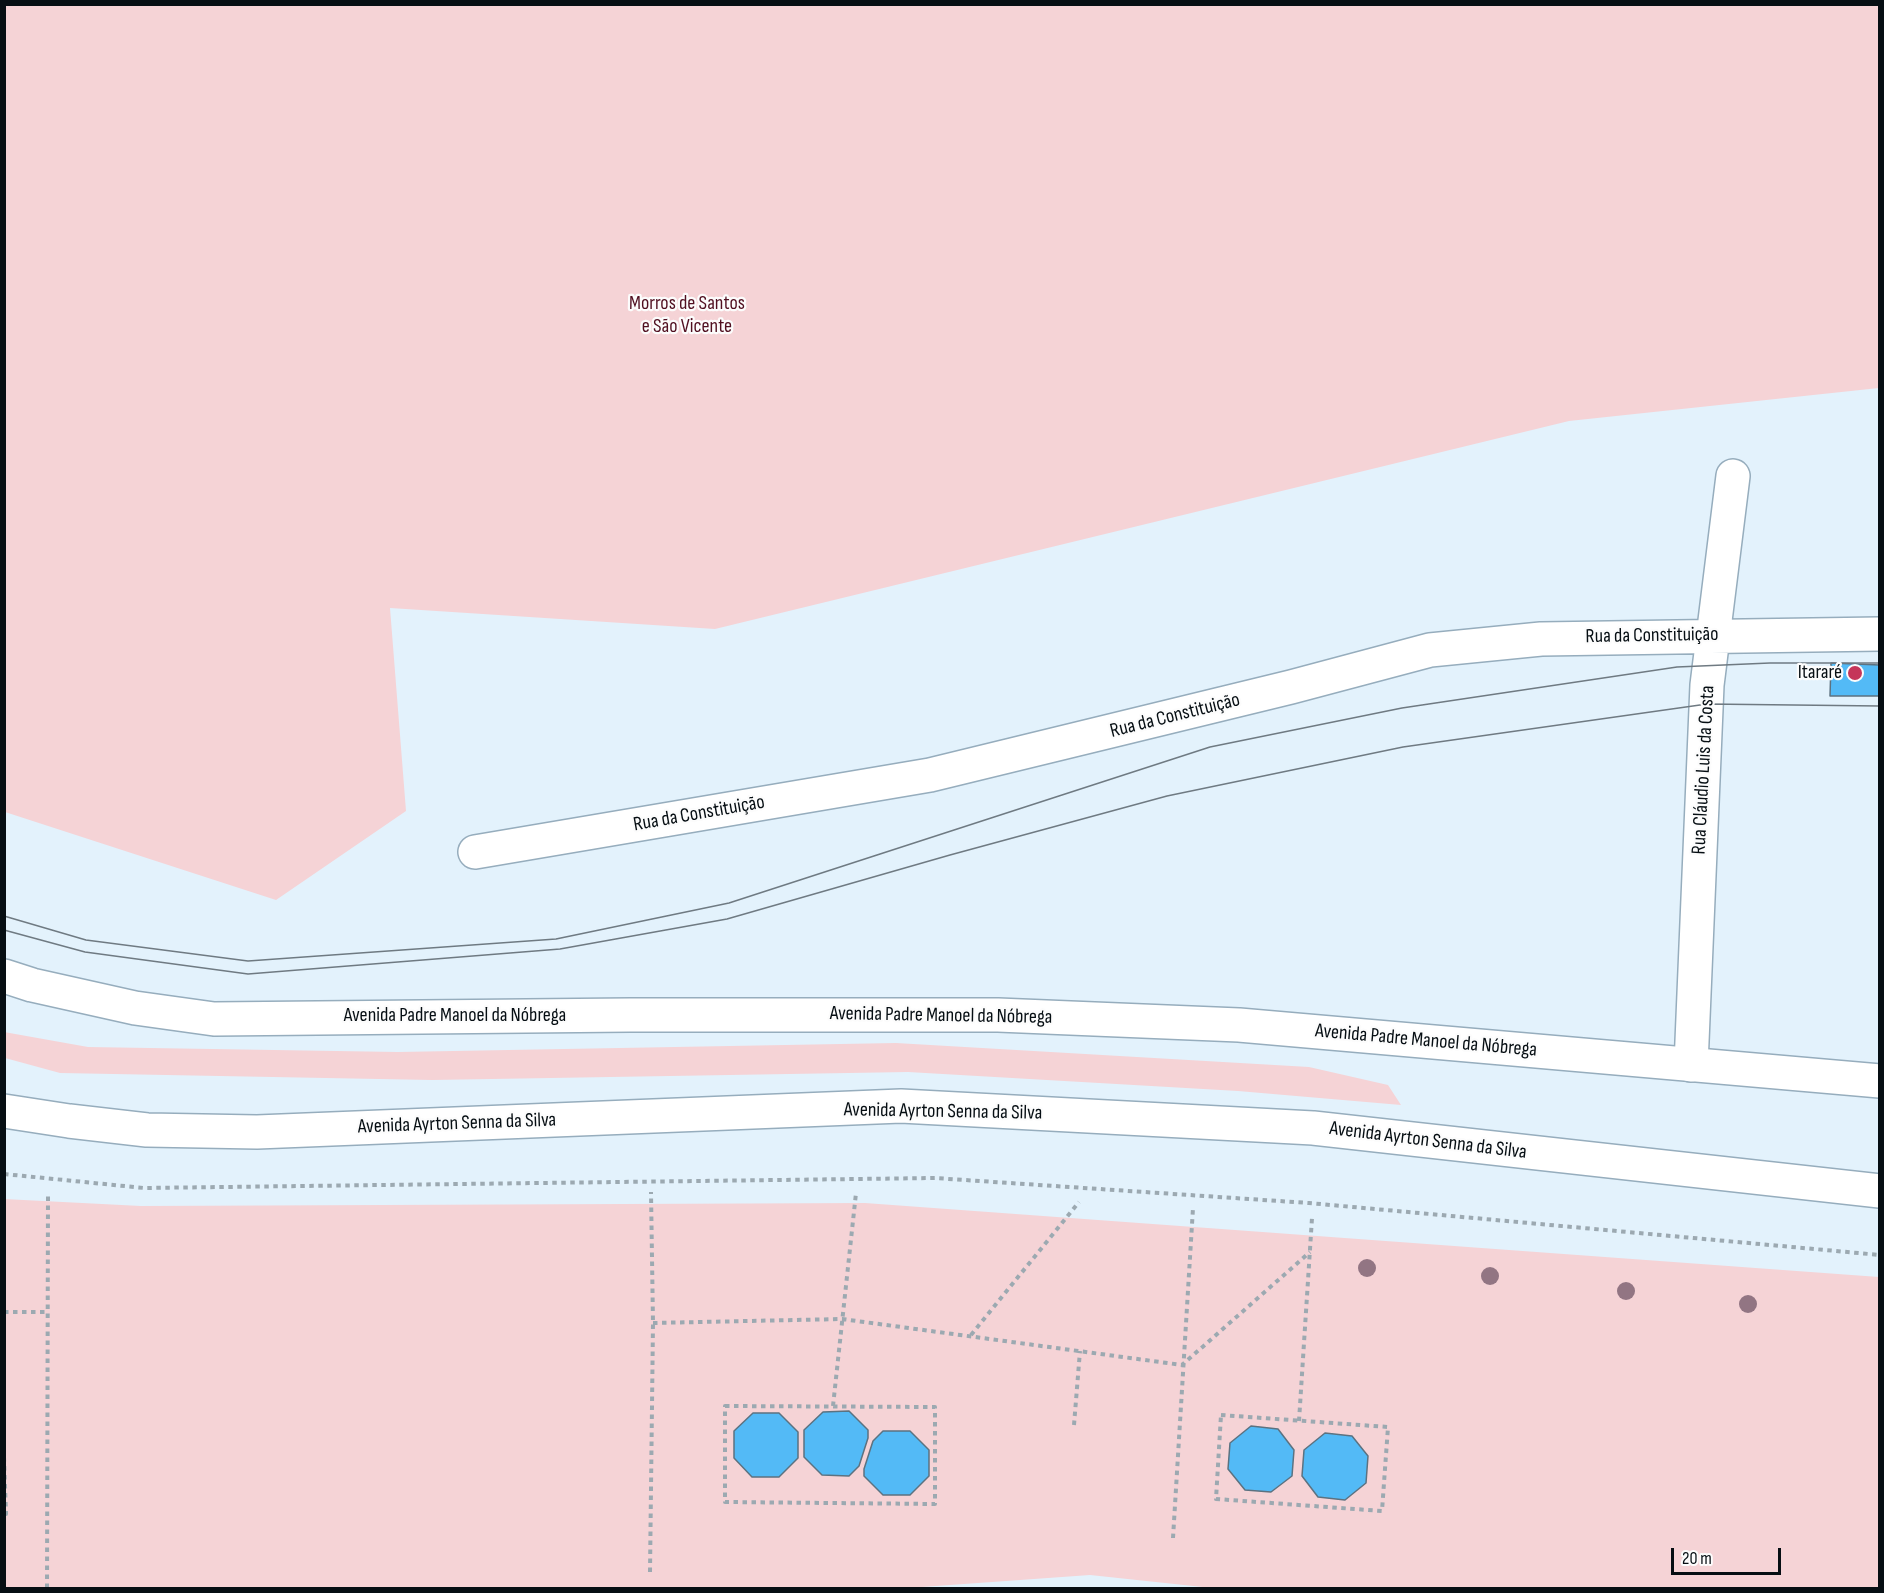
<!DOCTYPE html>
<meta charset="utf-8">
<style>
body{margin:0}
#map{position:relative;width:1884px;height:1593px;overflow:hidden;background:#e3f2fc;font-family:"Sofia Sans Condensed",sans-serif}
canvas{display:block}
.frame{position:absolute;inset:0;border:6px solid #060e13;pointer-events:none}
.scale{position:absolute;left:1671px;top:1548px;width:110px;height:27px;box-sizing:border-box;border:3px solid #060e13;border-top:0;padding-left:8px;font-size:18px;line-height:21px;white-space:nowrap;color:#060e13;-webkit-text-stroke:4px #fcfcfc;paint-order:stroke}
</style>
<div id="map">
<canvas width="1884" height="1593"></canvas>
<div class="frame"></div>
<div class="scale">20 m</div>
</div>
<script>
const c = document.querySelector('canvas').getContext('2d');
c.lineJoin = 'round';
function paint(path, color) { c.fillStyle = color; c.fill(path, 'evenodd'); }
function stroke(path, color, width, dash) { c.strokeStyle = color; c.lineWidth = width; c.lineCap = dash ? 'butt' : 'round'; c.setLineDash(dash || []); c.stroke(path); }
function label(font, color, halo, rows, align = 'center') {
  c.font = font + ' "Sofia Sans Condensed",sans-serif'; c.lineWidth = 4.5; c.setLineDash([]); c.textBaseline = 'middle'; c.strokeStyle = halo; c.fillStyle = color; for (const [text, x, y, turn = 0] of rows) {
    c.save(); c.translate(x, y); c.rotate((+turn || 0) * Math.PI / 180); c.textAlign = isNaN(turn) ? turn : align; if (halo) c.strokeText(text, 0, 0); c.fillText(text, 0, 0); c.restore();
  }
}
paint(new Path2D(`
 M 5,4 L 1879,5 L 1879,388 L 1569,421 L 715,629 L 390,608 L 406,811 L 276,900 L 5,812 Z
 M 4,1032 L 88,1047 L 398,1052 L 896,1043 L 1309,1067 L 1388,1085 L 1401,1105 L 1238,1091 L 908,1072 L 432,1080 L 60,1073 L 5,1058 Z
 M 4,1199 L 141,1206 L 865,1203 L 1879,1277 L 1879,1588 L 1212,1588 L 1090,1575 L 908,1588 L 5,1588 Z`), '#f5d3d6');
const building = new Path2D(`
 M 1831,663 L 1880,665 L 1880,696 L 1830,696 Z
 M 849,1411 L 868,1430 L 868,1438 L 859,1466 L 849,1476 L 822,1475 L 804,1457 L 804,1430 L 823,1412 Z
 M 753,1413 L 779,1413 L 798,1432 L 798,1458 L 779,1477 L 752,1477 L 734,1458 L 734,1431 Z
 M 1251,1426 L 1278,1429 L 1294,1450 L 1292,1476 L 1271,1492 L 1245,1490 L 1228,1469 L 1230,1443 Z
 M 883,1431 L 910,1431 L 929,1450 L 929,1476 L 910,1495 L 883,1495 L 864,1476 L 864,1469 L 873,1441 Z
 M 1325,1433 L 1352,1436 L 1368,1456 L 1366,1483 L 1345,1500 L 1318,1497 L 1302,1476 L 1304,1450 Z`);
paint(building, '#53baf6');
stroke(building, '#5c7280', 1.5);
const minor = new Path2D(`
 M 475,852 L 930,775 L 1291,687 L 1430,650 L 1541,639 L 1880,634
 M 1691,1065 L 1707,685 L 1733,476`);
const primary = new Path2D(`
 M 4,976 L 32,985 L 135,1008 L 214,1019 L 630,1015 L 998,1015 L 1239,1025 L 1880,1081
 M 4,1111 L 69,1121 L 147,1130 L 257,1132 L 901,1106 L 1313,1128 L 1880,1191`);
stroke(minor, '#96adbd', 36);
stroke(primary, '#96adbd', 36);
stroke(new Path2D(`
 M 4,1174 L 144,1188 L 935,1178 L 1309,1203 L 1880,1255
 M 4,1312 L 47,1312
 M 653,1323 L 842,1319 L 1182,1365 L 1310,1252
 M 971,1335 L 1079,1202
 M 725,1406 L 935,1407 L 935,1504 L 725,1502 Z
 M 833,1406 L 856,1193
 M 1221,1415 L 1388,1427 L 1382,1511 L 1216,1499 Z
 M 1299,1421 L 1312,1218
 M 1074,1425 L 1080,1351
 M 4,1457 L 6,1514 L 4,1514
 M 1173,1538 L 1193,1208
 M 650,1572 L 653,1323 L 651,1192
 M 47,1588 L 48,1193`), '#9ca9b1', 4, [4.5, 4.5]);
stroke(minor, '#fff', 33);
stroke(primary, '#fff', 33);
stroke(new Path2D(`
 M 4,916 L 86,940 L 248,961 L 556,939 L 729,903 L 1210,747 L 1402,708 L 1677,667 L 1770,663 L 1880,663
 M 4,930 L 85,952 L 248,974 L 560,949 L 727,919 L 950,855 L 1167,796 L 1403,747 L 1707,704 L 1880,706`), '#6f7a82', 1.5);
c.fillStyle = '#927583';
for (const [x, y] of [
 [1367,1268],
 [1490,1276],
 [1626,1291],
 [1748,1304]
]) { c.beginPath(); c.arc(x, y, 9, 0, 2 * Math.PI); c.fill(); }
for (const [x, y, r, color] of [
 [1855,673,8,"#c53559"]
]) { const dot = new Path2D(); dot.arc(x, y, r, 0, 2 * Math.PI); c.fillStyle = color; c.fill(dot); stroke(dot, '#fcfcfc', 2); }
label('20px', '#500f20', '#fcfcfc', [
 ["Morros de Santos",687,304],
 ["e São Vicente",687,327]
]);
label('20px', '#060e13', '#fcfcfc', [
 ["Rua da Constituição",1652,636,-1],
 ["Rua da Constituição",1175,716,-14],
 ["Rua Cláudio Luis da Costa",1704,770,-87],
 ["Rua da Constituição",699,814,-10],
 ["Avenida Padre Manoel da Nóbrega",455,1016],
 ["Avenida Padre Manoel da Nóbrega",941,1016,1],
 ["Avenida Padre Manoel da Nóbrega",1426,1041,5],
 ["Avenida Ayrton Senna da Silva",943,1112,1],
 ["Avenida Ayrton Senna da Silva",457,1124,-2],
 ["Avenida Ayrton Senna da Silva",1428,1141,7]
]);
label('20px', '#060e13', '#fcfcfc', [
 ["Itararé",1842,673]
], 'right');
</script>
